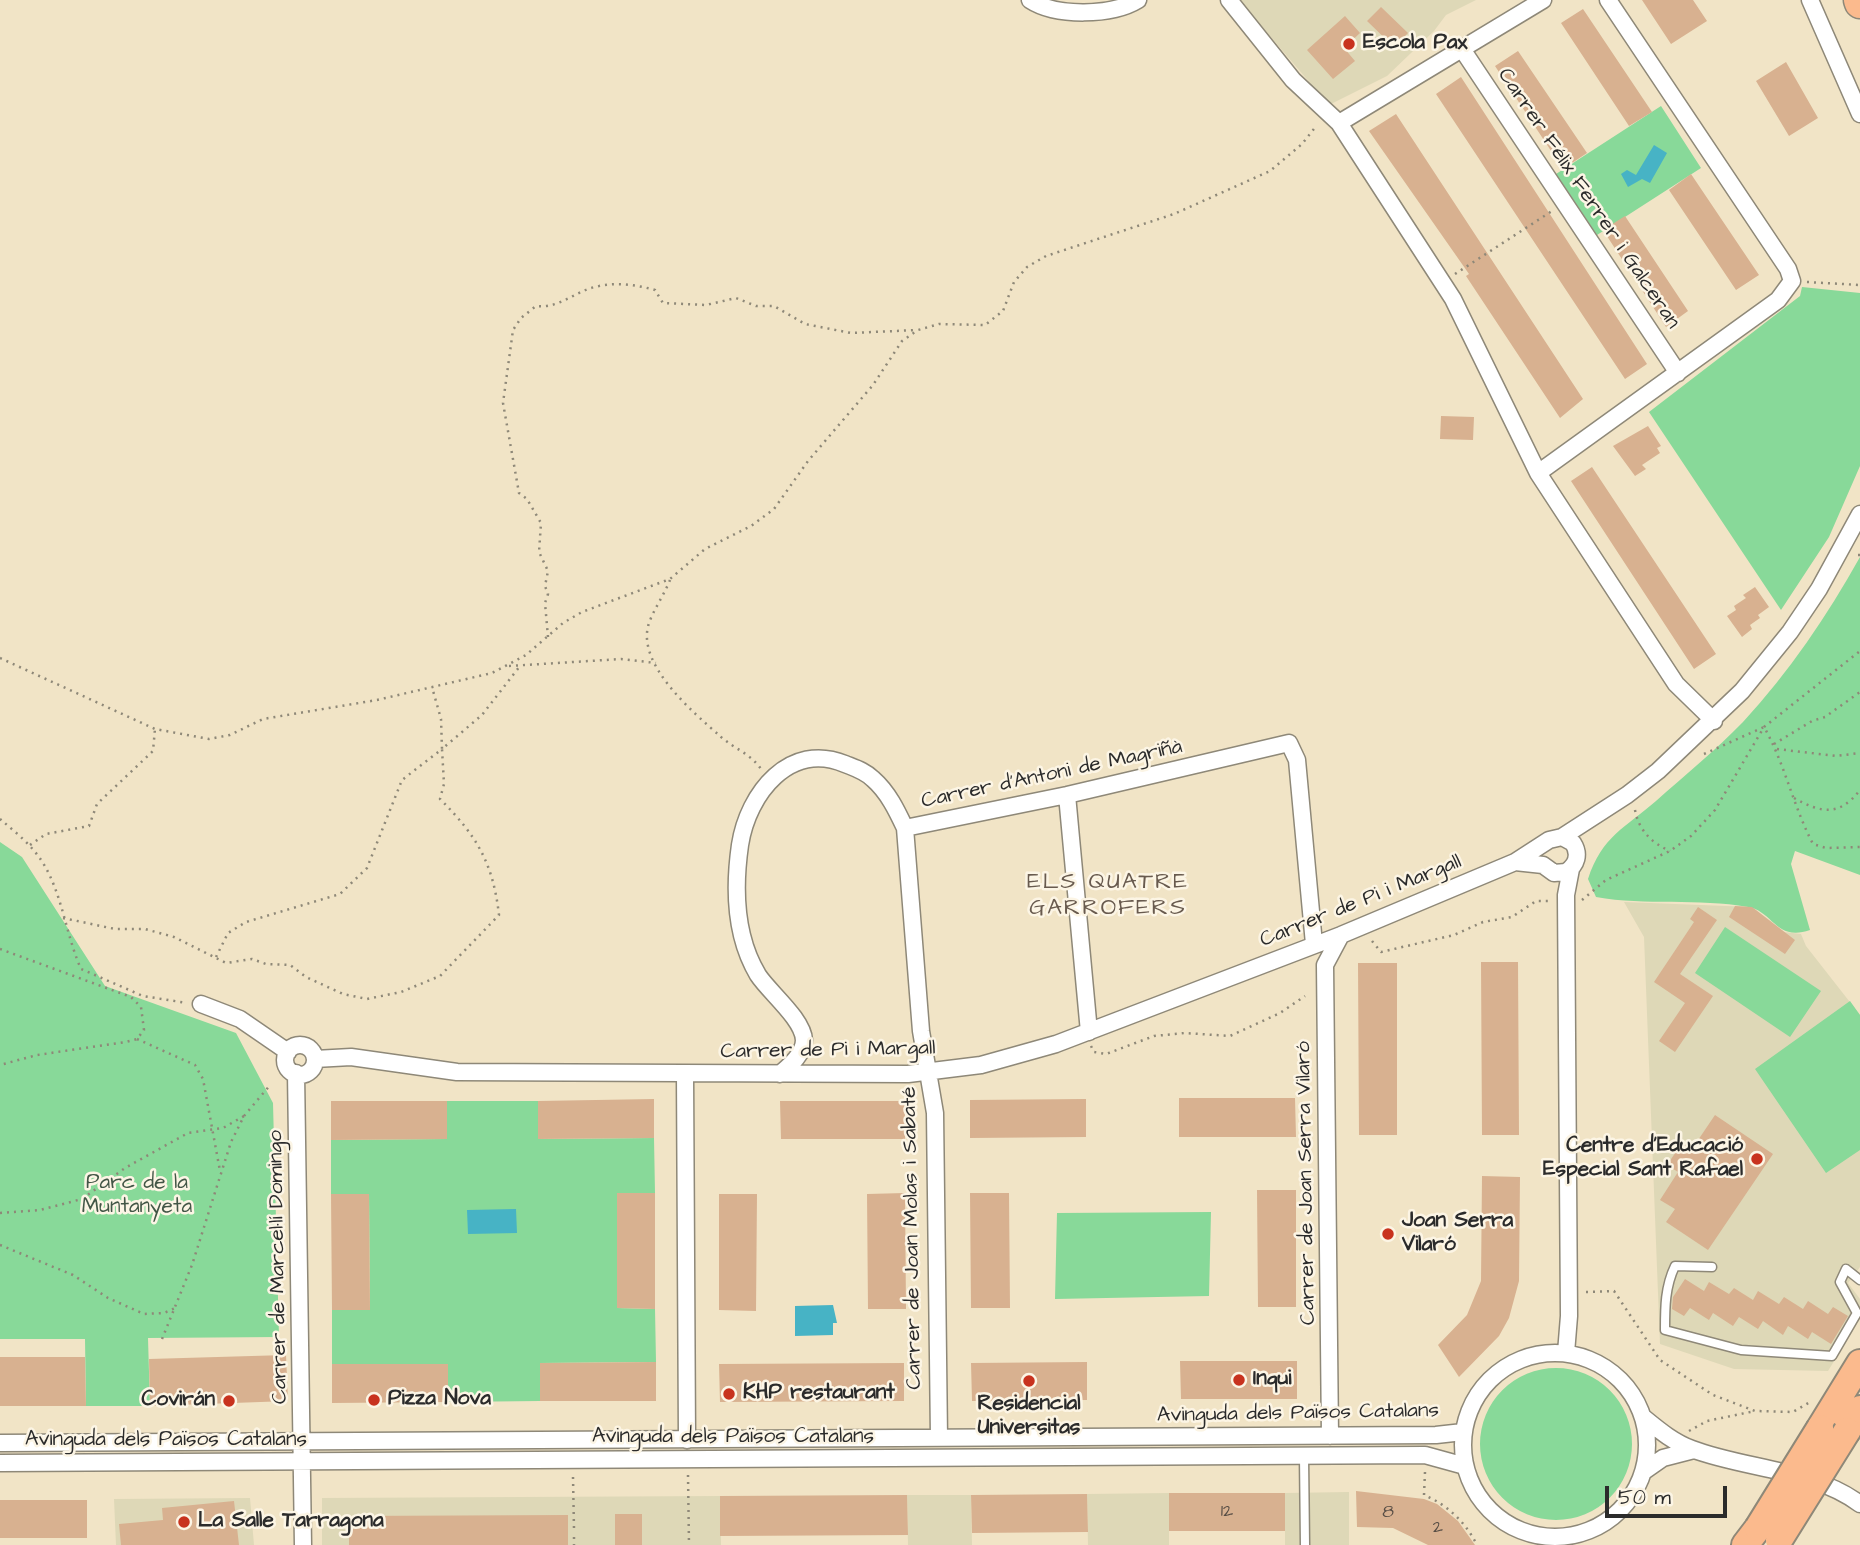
<!DOCTYPE html>
<meta charset="utf-8">
<style>
body{margin:0}
#map{position:relative;width:1860px;height:1545px;overflow:hidden;background:#f1e4c6;font-family:"Architects Daughter",sans-serif}
canvas{display:block}
.scale{position:absolute;left:1605px;top:1486px;width:122px;height:32px;box-sizing:border-box;border:4px solid #2b2b2b;border-top:0;padding-left:9px;font-size:21px;line-height:24px;white-space:nowrap;color:#2b2b2b;-webkit-text-stroke:5px #fcf5e5;paint-order:stroke}
</style>
<div id="map">
<canvas width="1860" height="1545"></canvas>
<div class="scale">50 m</div>
</div>
<script>
const c = document.querySelector('canvas').getContext('2d');
c.lineJoin = 'round';
function paint(path, color) { c.fillStyle = color; c.fill(path, 'evenodd'); }
function stroke(path, color, width, dash) { c.strokeStyle = color; c.lineWidth = width; c.lineCap = dash ? 'butt' : 'round'; c.setLineDash(dash || []); c.stroke(path); }
function label(font, color, halo, rows, align = 'center') {
  c.font = font + ' "Architects Daughter",sans-serif'; c.lineWidth = 5; c.setLineDash([]); c.textBaseline = 'middle'; c.strokeStyle = halo; c.fillStyle = color; for (const [text, x, y, turn = 0] of rows) {
    c.save(); c.translate(x, y); c.rotate((+turn || 0) * Math.PI / 180); c.textAlign = isNaN(turn) ? turn : align; if (halo) c.strokeText(text, 0, 0); c.fillText(text, 0, 0); c.restore();
  }
}
paint(new Path2D(`
 M 1239,0 L 1476,0 L 1446,15 L 1434,31 L 1387,76 L 1329,105 Z
 M 1624,902 L 1752,907 L 1784,932 L 1801,934 L 1806,946 L 1860,1015 L 1860,1267 L 1848,1283 L 1860,1299 L 1860,1319 L 1828,1371 L 1734,1369 L 1660,1344 L 1644,937 Z
 M 1349,1492 L 1349,1545 L 1285,1545 L 1285,1493 Z
 M 1169,1493 L 1169,1545 L 1088,1545 L 1087,1494 Z
 M 907,1495 L 971,1495 L 972,1545 L 908,1545 Z
 M 720,1496 L 721,1545 L 322,1545 L 322,1498 Z
 M 250,1498 L 254,1545 L 116,1545 L 114,1499 Z`), '#ded8b7');
paint(new Path2D(`
 M 1661,106 L 1701,168 L 1597,235 L 1556,174 Z
 M 1802,287 L 1860,293 L 1860,466 L 1829,537 L 1781,610 L 1649,412 L 1800,296 Z
 M 1860,557 L 1860,875 L 1795,851 L 1791,864 L 1810,930 C 1776,942 1773,911 1748,907 C 1698,898 1646,906 1596,897 L 1588,879 C 1602,836 1625,828 1656,801 C 1685,775 1716,750 1743,722 C 1789,672 1827,616 1860,557 Z
 M 0,842 L 22,857 L 105,986 L 236,1033 L 273,1103 L 279,1337 L 148,1338 L 150,1406 L 86,1406 L 85,1339 L 0,1339 Z
 M 1725,927 L 1821,991 L 1790,1037 L 1695,973 Z
 M 1850,1001 L 1860,1015 L 1860,1150 L 1826,1173 L 1755,1069 Z
 M 447,1101 L 538,1101 L 539,1139 L 654,1138 L 655,1193 L 617,1193 L 617,1308 L 655,1309 L 656,1362 L 540,1363 L 540,1401 L 448,1402 L 447,1364 L 332,1364 L 332,1310 L 370,1310 L 369,1194 L 331,1194 L 331,1140 L 447,1139 Z
 M 1211,1212 L 1209,1296 L 1055,1299 L 1057,1213 Z
 M1480 1444a76 76 0 1 1 152 0a76 76 0 1 1-152 0Z`), '#88d999');
paint(new Path2D(`
 M 1654,145 L 1667,153 L 1650,183 L 1642,179 L 1628,187 L 1621,174 L 1627,170 L 1636,175 Z
 M 516,1209 L 517,1233 L 468,1234 L 467,1210 Z
 M 833,1305 L 837,1323 L 833,1323 L 833,1335 L 795,1336 L 795,1306 Z`), '#47b3c5');
paint(new Path2D(`
 M 1642,0 L 1693,0 L 1707,21 L 1671,44 Z
 M 1381,7 L 1408,33 L 1394,47 L 1367,21 Z
 M 1583,9 L 1652,112 L 1629,126 L 1561,23 Z
 M 1345,16 L 1360,33 L 1344,48 L 1355,61 L 1333,79 L 1307,50 Z
 M 1518,51 L 1587,153 L 1563,169 L 1495,66 Z
 M 1786,62 L 1818,118 L 1789,136 L 1756,81 Z
 M 1461,77 L 1647,364 L 1625,379 L 1436,94 Z
 M 1396,114 L 1583,399 L 1560,418 L 1466,276 L 1469,274 L 1369,131 Z
 M 1691,174 L 1759,275 L 1736,290 L 1669,190 Z
 M 1625,216 L 1688,311 L 1666,327 L 1603,230 Z
 M 1441,416 L 1474,417 L 1473,440 L 1440,439 Z
 M 1648,426 L 1661,446 L 1657,448 L 1660,453 L 1642,465 L 1646,469 L 1635,476 L 1613,446 Z
 M 1592,467 L 1716,654 L 1694,669 L 1571,481 Z
 M 1755,587 L 1769,607 L 1758,615 L 1760,618 L 1750,625 L 1752,629 L 1742,637 L 1727,616 L 1736,610 L 1734,606 L 1746,598 L 1743,595 Z
 M 1735,906 L 1752,907 L 1795,940 L 1785,954 L 1729,917 Z
 M 1698,907 L 1717,920 L 1680,974 L 1713,996 L 1675,1052 L 1659,1041 L 1685,1003 L 1654,982 L 1694,922 L 1690,919 Z
 M 1481,962 L 1518,962 L 1519,1135 L 1482,1135 Z
 M 1358,963 L 1397,963 L 1397,1135 L 1359,1135 Z
 M 1179,1098 L 1295,1098 L 1296,1137 L 1179,1137 Z
 M 654,1099 L 654,1138 L 538,1139 L 538,1101 Z
 M 1086,1099 L 1086,1137 L 970,1138 L 970,1100 Z
 M 331,1101 L 447,1101 L 447,1139 L 331,1140 Z
 M 780,1101 L 905,1101 L 905,1139 L 781,1139 Z
 M 1715,1115 L 1773,1154 L 1708,1250 L 1666,1222 L 1675,1209 L 1660,1200 L 1678,1172 L 1667,1165 L 1682,1143 L 1692,1149 Z
 M 1482,1176 L 1520,1177 L 1519,1281 L 1509,1318 L 1499,1336 L 1459,1377 L 1438,1345 L 1467,1315 L 1481,1281 Z
 M 1257,1190 L 1296,1190 L 1296,1307 L 1258,1307 Z
 M 617,1193 L 655,1193 L 655,1309 L 617,1308 Z
 M 905,1193 L 906,1309 L 868,1309 L 867,1194 Z
 M 970,1193 L 1009,1193 L 1010,1308 L 971,1308 Z
 M 331,1194 L 369,1194 L 370,1310 L 332,1310 Z
 M 719,1194 L 757,1194 L 756,1311 L 719,1310 Z
 M 1685,1279 L 1704,1291 L 1709,1282 L 1729,1294 L 1734,1288 L 1753,1300 L 1758,1291 L 1779,1304 L 1784,1297 L 1803,1309 L 1808,1301 L 1828,1314 L 1833,1307 L 1848,1316 L 1831,1344 L 1812,1332 L 1808,1339 L 1788,1326 L 1783,1335 L 1763,1321 L 1758,1329 L 1739,1317 L 1733,1326 L 1713,1313 L 1709,1320 L 1690,1308 L 1684,1316 L 1672,1309 L 1673,1297 Z
 M 286,1355 L 288,1401 L 150,1406 L 149,1359 Z
 M 0,1357 L 85,1357 L 86,1406 L 0,1406 Z
 M 1180,1361 L 1297,1361 L 1297,1399 L 1181,1399 Z
 M 656,1362 L 656,1401 L 540,1401 L 540,1363 Z
 M 1087,1362 L 1087,1400 L 972,1401 L 971,1363 Z
 M 904,1363 L 904,1401 L 720,1402 L 719,1364 Z
 M 332,1364 L 448,1364 L 448,1402 L 332,1403 Z
 M 1356,1491 L 1424,1499 L 1437,1504 L 1458,1521 L 1475,1545 L 1428,1545 L 1393,1528 L 1357,1527 Z
 M 1169,1493 L 1285,1493 L 1285,1531 L 1169,1531 Z
 M 1087,1494 L 1088,1532 L 972,1533 L 971,1495 Z
 M 907,1495 L 908,1535 L 720,1536 L 720,1496 Z
 M 0,1500 L 87,1500 L 87,1538 L 0,1538 Z
 M 234,1501 L 239,1545 L 121,1545 L 119,1524 L 163,1520 L 162,1508 Z
 M 615,1514 L 642,1514 L 642,1545 L 615,1545 Z
 M 568,1515 L 568,1545 L 349,1545 L 349,1516 Z`), '#d8b190');
const service = new Path2D(`
 M 1712,1267 L 1675,1266 C 1665,1287 1665,1307 1665,1330 L 1741,1350 L 1832,1356 L 1857,1313 L 1840,1282 L 1846,1269 L 1860,1280
 M 1304,1456 L 1305,1545`);
const minor = new Path2D(`
 M 1030,0 C 1056,17 1112,16 1138,0
 M 1229,0 L 1293,80 L 1339,123
 M 1543,0 L 1339,123 L 1453,299 L 1538,473 L 1676,684 L 1714,721
 M 1810,0 L 1860,114
 M 1462,49 L 1678,373
 M 1538,473 L 1778,300 L 1792,281 L 1788,269 L 1608,0
 M 1067,795 L 1089,1032
 M 905,828 L 921,1031 L 935,1113 L 939,1438
 M 1515,862 L 1543,865 L 1554,873 L 1566,872 C 1577,865 1580,854 1573,843 L 1562,837
 M 201,1004 L 240,1019 L 288,1052
 M285 1060a15 15 0 1 1 30 0a15 15 0 1 1-30 0Z
 M 315,1059 L 351,1057 L 457,1072 L 908,1074 L 981,1065 L 1056,1044 L 1341,935 L 1515,862 L 1549,840 L 1562,837 L 1627,795 L 1658,771 L 1742,691 L 1790,632 L 1819,589 L 1860,514
 M 296,1073 L 303,1545
 M 685,1074 L 687,1440
 M 780,1074 C 789,1066 804,1054 804,1040 C 803,1019 769,992 758,975 C 735,937 734,887 740,845 C 748,793 790,741 845,764 C 855,768 865,771 873,779 C 888,792 897,811 905,828 L 1067,795 L 1289,743 L 1297,760 L 1314,944
 M1463 1445a92 92 0 1 1 184 0a92 92 0 1 1-184 0Z
 M 1566,1353 L 1569,1316 L 1566,895 L 1571,869
 M 1643,1417 C 1659,1430 1673,1442 1692,1449 C 1744,1469 1813,1469 1860,1504
 M 1330,1436 L 1325,965 L 1341,935
 M 0,1443 L 1436,1435 L 1463,1432
 M 0,1463 L 1425,1455 L 1465,1466
 M 1643,1472 L 1663,1458 L 1694,1450`);
const trunk = new Path2D(`
 M 1820,1428 L 1860,1363
 M 1847,1431 L 1860,1409
 M 1745,1545 L 1758,1528`);
const motorway = new Path2D(`
 M 1859,0 L 1860,3`);
stroke(service, '#8e8878', 11);
stroke(minor, '#8e8878', 19);
stroke(trunk, '#8e8878', 30);
stroke(motorway, '#8e8878', 33);
stroke(new Path2D(`
 M 1455,274 L 1552,211
 M 1807,282 L 1860,285
 M 1858,555 L 1860,555
 M 670,580 C 664,595 654,609 649,623 C 635,664 694,713 720,736 C 734,749 750,753 761,769
 M 548,637 L 545,603 L 548,594 L 545,586 L 548,571 L 539,552 L 541,523 L 527,499 L 519,493 L 503,403 L 513,330 L 521,318 L 536,306 C 560,309 576,290 599,286 C 618,282 637,285 655,290 L 663,303 L 706,305 L 736,298 L 756,306 L 774,306 L 805,324 L 851,333 L 917,330
 M 0,658 L 155,729 L 209,739 L 230,735 L 263,719 L 377,700 L 492,673 L 526,655 L 563,623 L 582,612 L 670,579 L 705,549 L 751,526 L 774,509 L 808,461 L 873,385 L 902,341 L 918,330 L 939,324 L 985,325 L 1003,311 L 1014,282 L 1027,267 L 1046,256 L 1174,214 L 1270,171 L 1302,144 L 1317,125
 M 509,666 L 621,659 L 656,663
 M 1774,744 L 1812,721 L 1825,717 L 1860,692
 M 1777,749 L 1836,756 L 1860,753
 M 1704,754 L 1764,727 C 1785,764 1793,806 1813,844 L 1826,848 L 1860,847
 M 1794,798 C 1821,813 1839,817 1860,790
 M 1635,810 C 1639,831 1652,843 1670,851
 M 0,819 C 13,830 28,842 39,857 C 62,889 65,933 81,969 L 143,996 L 187,1003
 M 30,845 L 46,834 L 89,826 L 97,804 L 153,751 L 155,729
 M 1582,900 L 1606,880 L 1670,851 L 1691,836 L 1715,810 L 1764,727 L 1860,651
 M 63,918 L 115,929 L 145,929 L 174,937 L 226,963 L 252,959 L 266,964 L 290,965 L 306,977 L 343,994 L 367,999 L 401,992 L 440,976 L 499,915 C 493,863 477,836 440,799 L 444,784 L 442,749 L 482,715 L 520,666
 M 1372,941 L 1381,952 L 1454,935 L 1483,922 L 1512,917 L 1536,901 L 1551,901
 M 0,949 L 131,997 L 141,1007 L 144,1030 L 137,1039 L 126,1042 L 37,1055 L 0,1065
 M 216,957 L 228,933 L 246,922 L 340,894 L 367,868 L 402,780 L 442,749 L 441,719 L 432,687
 M 137,1039 L 195,1065 L 203,1079 L 220,1171
 M 1091,1046 L 1094,1052 L 1106,1054 L 1154,1036 L 1185,1033 L 1230,1036 L 1280,1013 L 1305,996
 M 0,1213 L 40,1210 L 82,1199 L 125,1168 L 188,1133 L 223,1128 L 244,1116
 M 0,1245 L 73,1275 L 108,1298 L 144,1314 L 164,1313 L 175,1308
 M 1586,1292 L 1614,1291 L 1660,1360 L 1713,1395 L 1755,1411 L 1793,1412 L 1810,1402
 M 162,1339 L 192,1265 L 231,1142 L 244,1116 L 271,1084
 M 1689,1431 L 1707,1421 L 1755,1411
 M 1425,1472 L 1424,1495 C 1448,1505 1466,1523 1477,1545
 M 688,1475 L 689,1545
 M 573,1477 L 574,1529
 M 574,1537 L 574,1545`), '#8e8878', 2.5, [2, 5]);
stroke(service, '#fff', 8);
stroke(minor, '#fff', 16);
stroke(trunk, '#fbba8d', 26);
stroke(motorway, '#fbba8d', 30);
const trunkBridge = new Path2D(`
 M 1758,1528 L 1820,1428
 M 1779,1540 L 1847,1431`);
stroke(trunkBridge, '#8e8878', 30, []);
stroke(trunkBridge, '#fbba8d', 26);
for (const [x, y, r, color] of [
 [1349,44,7,"#c8321e"],
 [1757,1159,7,"#c8321e"],
 [1388,1234,7,"#c8321e"],
 [1239,1380,7,"#c8321e"],
 [1029,1381,7,"#c8321e"],
 [729,1394,7,"#c8321e"],
 [374,1400,7,"#c8321e"],
 [229,1401,7,"#c8321e"],
 [184,1522,7,"#c8321e"]
]) { const dot = new Path2D(); dot.arc(x, y, r, 0, 2 * Math.PI); c.fillStyle = color; c.fill(dot); stroke(dot, '#fcf5e5', 2.5); }
label('18px', '#564c44', null, [
 ["12",1227,1512],
 ["8",1388,1513],
 ["2",1438,1528]
]);
label('bold 21px', '#2b2b2b', '#fcf5e5', [
 ["Escola Pax",1363,44],
 ["Centre d'Educació",1743,1147,"right"],
 ["Especial Sant Rafael",1743,1171,"right"],
 ["Joan Serra",1402,1222],
 ["Vilaró",1402,1246],
 ["Inqui",1253,1380],
 ["KHP restaurant",743,1394],
 ["Pizza Nova",388,1400],
 ["Covirán",215,1401,"right"],
 ["Residencial",1029,1405,"center"],
 ["Universitas",1029,1429,"center"],
 ["La Salle Tarragona",198,1522]
], 'left');
label('21px', '#2b2b2b', '#fcf5e5', [
 ["Carrer Félix Ferrer i Galceran",1588,199,56],
 ["Carrer d'Antoni de Magriñà",1052,775,-12],
 ["Carrer de Pi i Margall",1361,902,-22],
 ["Carrer de Pi i Margall",828,1051,-1],
 ["Carrer de Joan Serra Vilaró",1307,1183,-91],
 ["Carrer de Joan Molas i Sabaté",913,1238,-91],
 ["Carrer de Marcel·lí Domingo",279,1267,-91],
 ["Avinguda dels Països Catalans",1298,1414,-1],
 ["Avinguda dels Països Catalans",733,1438],
 ["Avinguda dels Països Catalans",166,1441]
]);
label('21px', '#425646', '#fcf5e5', [
 ["Parc de la",137,1184],
 ["Muntanyeta",137,1208]
]);
c.letterSpacing = '2px';
label('23px', '#685a4e', '#fcf5e5', [
 ["ELS QUATRE",1108,883],
 ["GARROFERS",1108,909]
]);
c.letterSpacing = '0px';
</script>
